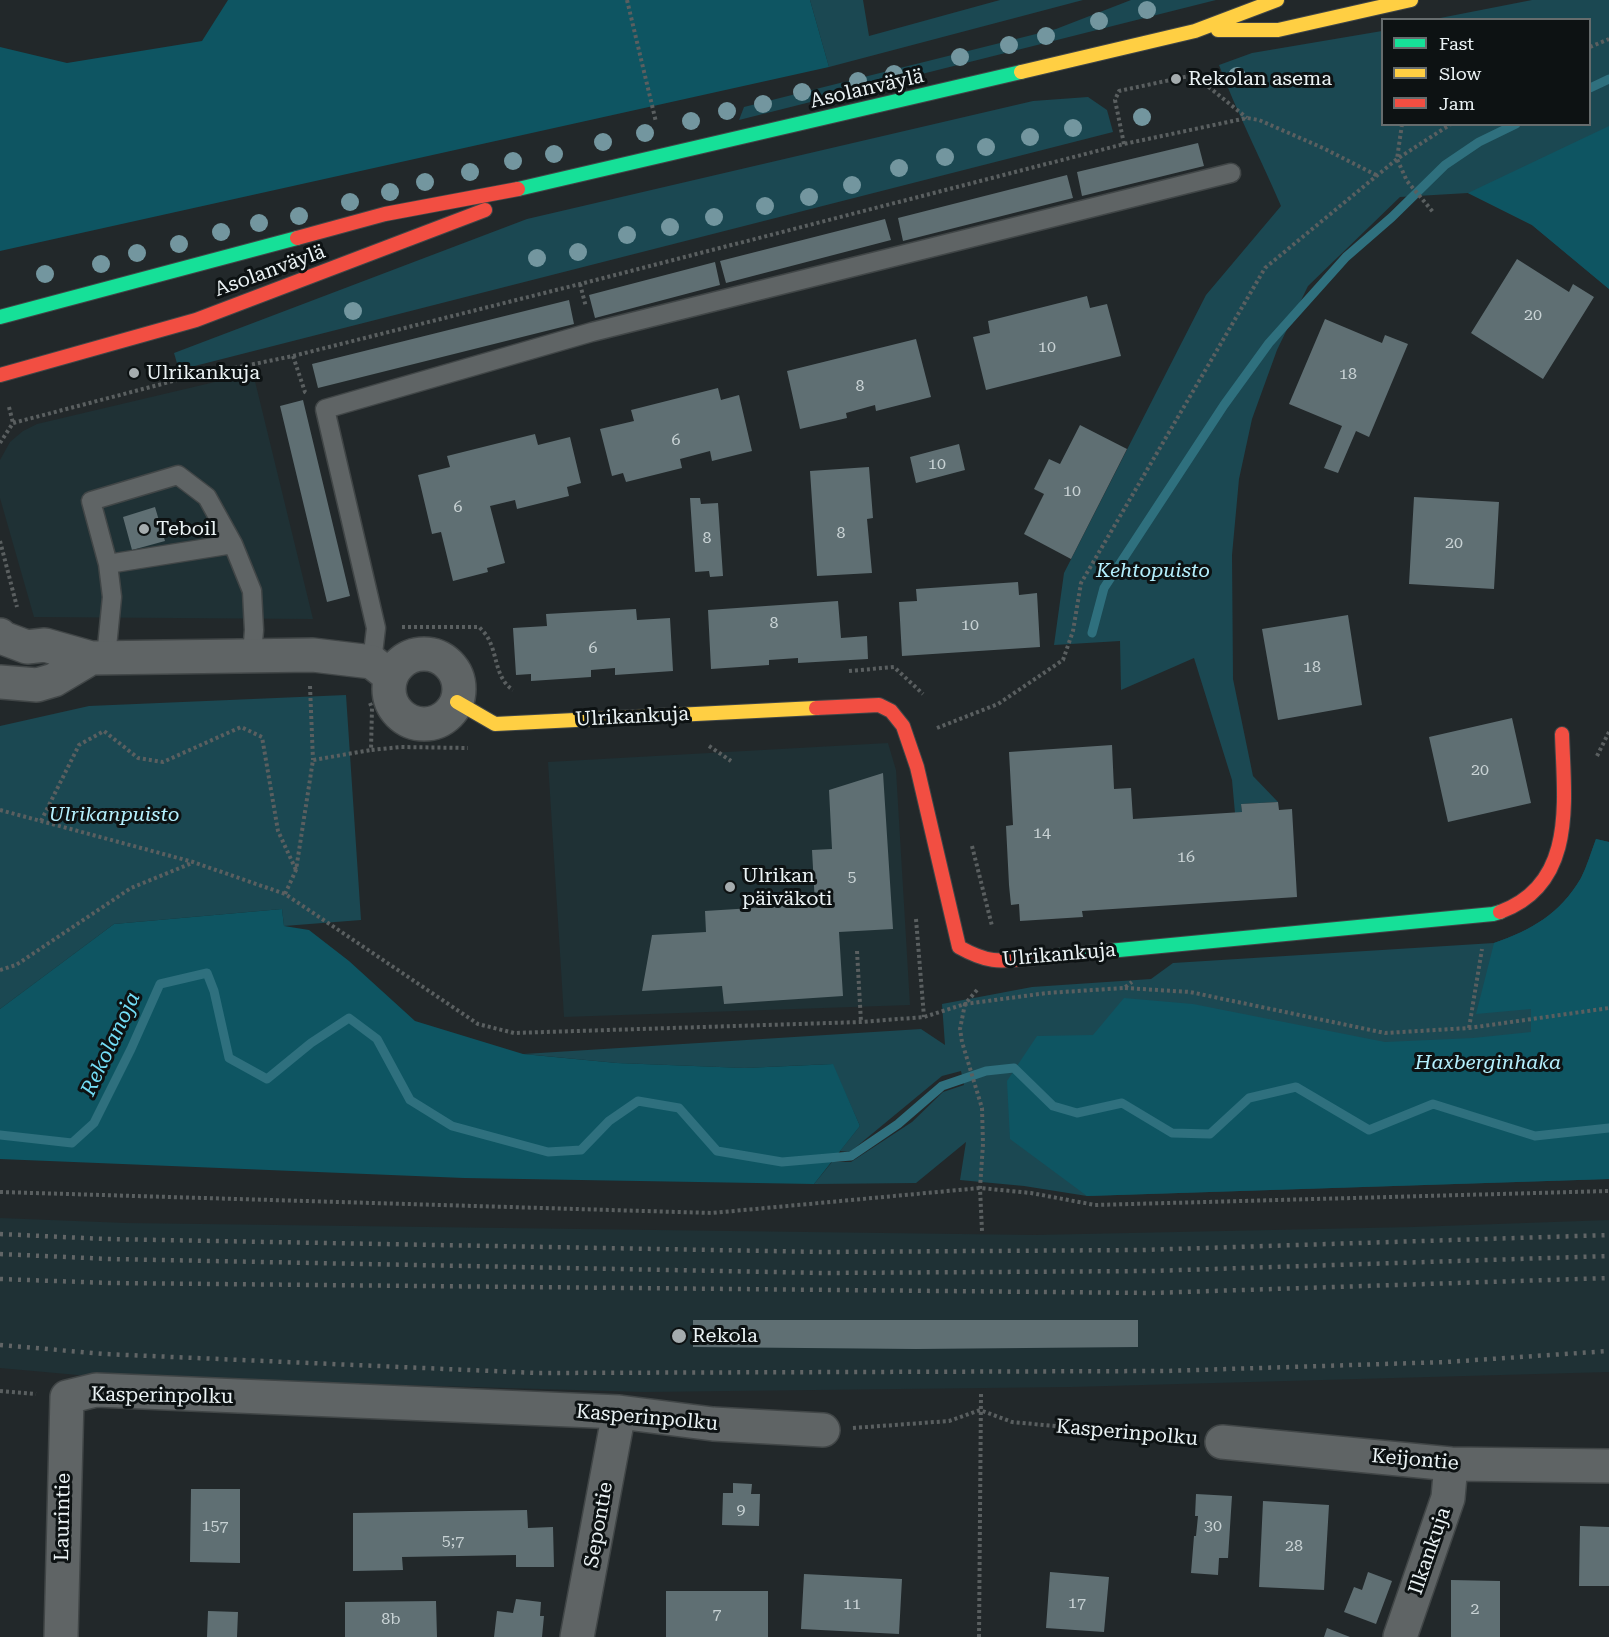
<!DOCTYPE html>
<meta charset="utf-8">
<style>
body{margin:0}
#map{position:relative;width:1609px;height:1637px;overflow:hidden;background:#22282a;font-family:"Roboto Serif",serif}
canvas{display:block}
.legend{position:absolute;left:1381px;top:18px;width:210px;height:108px;box-sizing:border-box;background:#0d1213;border:2px solid #666c6d;margin:0;padding:8px 10px;list-style:none;font-size:18px;color:#ebf3f5}
.legend li{display:flex;align-items:center;gap:12px;height:30px}
.legend b{width:30px;border:2px solid #666c6d}
</style>
<div id="map">
<canvas width="1609" height="1637"></canvas>
<ul class="legend">
<li><b style="height:8px;background:#16e098"></b>Fast</li>
<li><b style="height:8px;background:#ffcf43"></b>Slow</li>
<li><b style="height:8px;background:#f24e42"></b>Jam</li>
</ul>
</div>
<script>
const c = document.querySelector('canvas').getContext('2d');
c.lineJoin = 'round';
function paint(path, color) { c.fillStyle = color; c.fill(path, 'evenodd'); }
function stroke(path, color, width, dash) { c.strokeStyle = color; c.lineWidth = width; c.lineCap = dash ? 'butt' : 'round'; c.setLineDash(dash || []); c.stroke(path); }
function label(font, color, halo, rows, align = 'center') {
  c.font = font + ' "Roboto Serif",serif'; c.lineWidth = 6; c.setLineDash([]); c.textBaseline = 'middle'; c.strokeStyle = halo; c.fillStyle = color; for (const [text, x, y, turn = 0] of rows) {
    c.save(); c.translate(x, y); c.rotate((+turn || 0) * Math.PI / 180); c.textAlign = isNaN(turn) ? turn : align; if (halo) c.strokeText(text, 0, 0); c.fillText(text, 0, 0); c.restore();
  }
}
paint(new Path2D(`
 M 253,373 L 313,619 L 34,617 L 0,498 L 0,460 L 10,442 L 23,431 L 37,424 Z
 M 888,743 L 896,770 L 910,1005 L 564,1017 L 548,762 Z
 M 0,1218 L 126,1223 L 1035,1235 L 1413,1227 L 1609,1220 L 1609,1372 L 1072,1387 L 644,1392 L 89,1376 L 0,1368 Z`), '#1f3135');
paint(new Path2D(`
 M 810,0 L 863,0 L 869,36 L 1000,0 L 1083,0 L 829,67 Z
 M 1131,0 L 1216,0 L 739,120 L 744,107 L 1056,29 Z
 M 1532,0 L 1609,0 L 1609,289 L 1532,225 L 1468,193 L 1400,197 L 1308,286 L 1277,350 L 1252,419 L 1239,479 L 1232,555 L 1233,679 L 1253,776 L 1278,802 L 1241,804 L 1242,812 L 1235,813 L 1232,780 L 1194,658 L 1121,690 L 1120,641 L 1054,645 L 1064,573 L 1206,295 L 1281,206 C 1261,159 1237,113 1219,65 L 1252,53 L 1382,31 L 1382,124 L 1590,124 L 1590,20 L 1435,19 Z
 M 1088,97 L 1107,110 L 1113,132 L 179,370 L 174,353 L 527,219 L 1033,101 Z
 M 346,695 L 361,920 L 284,926 L 282,909 L 114,924 L 0,1009 L 0,726 L 89,706 Z
 M 1596,839 L 1609,842 L 1609,1179 L 1087,1196 L 1024,1186 L 960,1180 L 966,1142 L 916,1183 L 814,1184 L 832,1162 L 851,1162 L 912,1122 L 943,1092 L 964,1085 L 961,1071 L 942,1076 L 850,1152 L 840,1151 L 860,1126 L 832,1064 L 745,1068 L 617,1063 L 524,1054 L 921,1029 L 945,1045 L 942,1004 L 1032,987 L 1151,979 L 1173,963 L 1494,943 C 1531,930 1560,914 1581,878 C 1587,866 1591,852 1596,839 Z`), '#1b4852');
paint(new Path2D(`
 M 228,0 L 810,0 L 829,67 L 0,251 L 0,47 L 67,63 L 202,41 Z
 M 1609,126 L 1609,289 L 1532,225 L 1468,193 Z
 M 1596,839 L 1609,842 L 1609,1179 L 1087,1196 L 1010,1139 L 1007,1081 L 1037,1036 L 1093,1035 L 1124,998 L 1193,1004 L 1385,1042 L 1473,1038 L 1531,1032 L 1531,1009 L 1476,1014 L 1494,943 C 1531,930 1560,914 1581,878 C 1587,866 1591,852 1596,839 Z
 M 282,909 L 284,926 L 309,930 L 349,961 L 415,1021 L 523,1054 L 617,1063 L 745,1068 L 833,1064 L 860,1126 L 814,1184 L 464,1178 L 0,1159 L 0,1009 L 114,924 Z`), '#0e5562');
stroke(new Path2D(`
 M 1590,88 L 1609,79
 M 1092,633 L 1104,588 L 1224,405 L 1269,343 L 1346,257 L 1392,217 L 1445,165 L 1479,142 L 1516,124
 M 0,1135 L 72,1143 L 94,1123 L 131,1049 L 160,984 L 207,973 L 214,991 L 229,1058 L 267,1079 L 311,1043 L 349,1018 L 377,1039 L 410,1100 L 452,1126 L 548,1152 L 581,1150 L 609,1121 L 638,1101 L 679,1108 L 717,1151 L 782,1162 L 851,1156 L 898,1124 L 942,1086 L 986,1071 L 1014,1068 L 1053,1106 L 1077,1113 L 1122,1103 L 1172,1133 L 1210,1134 L 1249,1098 L 1296,1087 L 1369,1130 L 1433,1104 L 1535,1136 L 1609,1128`), '#2f707e', 9);
paint(new Path2D(`
 M 1198,143 L 1204,166 L 1082,196 L 1077,172 Z
 M 1067,175 L 1073,198 L 903,241 L 898,218 Z
 M 885,219 L 891,240 L 726,283 L 720,261 Z
 M 1517,259 L 1569,292 L 1573,284 L 1594,297 L 1543,379 L 1471,333 Z
 M 715,262 L 720,285 L 595,318 L 589,295 Z
 M 1087,296 L 1090,308 L 1107,304 L 1121,356 L 986,390 L 973,337 L 990,333 L 988,321 Z
 M 569,300 L 574,324 L 318,388 L 312,364 Z
 M 1325,319 L 1382,343 L 1385,335 L 1408,344 L 1369,437 L 1356,431 L 1338,473 L 1324,468 L 1342,426 L 1289,404 Z
 M 916,339 L 931,397 L 876,411 L 875,405 L 846,413 L 847,418 L 800,429 L 787,371 Z
 M 718,388 L 721,400 L 739,395 L 752,451 L 712,461 L 710,451 L 680,459 L 682,468 L 626,482 L 623,473 L 612,476 L 600,429 L 634,421 L 631,410 Z
 M 303,400 L 350,596 L 327,602 L 280,406 Z
 M 1080,425 L 1127,449 L 1071,559 L 1024,534 L 1044,494 L 1034,489 L 1049,459 L 1060,464 Z
 M 535,434 L 538,445 L 570,437 L 581,483 L 567,487 L 569,496 L 517,509 L 515,500 L 490,506 L 505,563 L 487,568 L 488,572 L 453,581 L 441,532 L 432,534 L 418,475 L 450,467 L 447,456 Z
 M 959,444 L 965,470 L 916,483 L 910,457 Z
 M 869,467 L 873,518 L 867,519 L 872,573 L 817,576 L 810,471 Z
 M 1414,497 L 1499,502 L 1494,589 L 1409,584 Z
 M 690,498 L 700,498 L 701,504 L 718,503 L 723,576 L 710,577 L 709,571 L 695,572 Z
 M 155,507 L 165,541 L 132,550 L 123,517 Z
 M 1018,582 L 1019,595 L 1037,593 L 1040,647 L 902,656 L 899,602 L 917,601 L 916,589 Z
 M 838,601 L 841,638 L 867,636 L 868,659 L 798,663 L 798,658 L 769,660 L 769,665 L 711,669 L 708,610 Z
 M 636,609 L 637,620 L 670,618 L 673,671 L 615,675 L 615,668 L 591,670 L 591,677 L 531,681 L 531,674 L 516,675 L 513,628 L 547,626 L 546,614 Z
 M 1348,615 L 1362,705 L 1278,720 L 1262,629 Z
 M 1512,718 L 1531,803 L 1448,822 L 1429,737 Z
 M 1112,745 L 1114,789 L 1131,788 L 1133,819 L 1242,812 L 1241,804 L 1278,802 L 1279,810 L 1292,809 L 1297,897 L 1082,911 L 1083,917 L 1020,921 L 1019,904 L 1011,905 L 1009,885 L 1006,826 L 1013,825 L 1009,752 Z
 M 883,773 L 893,929 L 839,932 L 843,996 L 724,1004 L 722,986 L 642,991 L 652,935 L 706,932 L 705,911 L 815,904 L 812,850 L 832,849 L 829,790 Z
 M 693,1320 L 1138,1320 L 1138,1347 L 916,1349 L 693,1347 Z
 M 733,1483 L 752,1484 L 751,1494 L 760,1494 L 759,1526 L 722,1525 L 723,1493 L 733,1493 Z
 M 191,1489 L 240,1489 L 240,1563 L 190,1562 Z
 M 1196,1494 L 1232,1496 L 1228,1558 L 1219,1558 L 1218,1575 L 1191,1573 L 1194,1536 L 1196,1536 L 1198,1516 L 1195,1516 Z
 M 1263,1501 L 1329,1505 L 1324,1590 L 1259,1587 Z
 M 527,1510 L 528,1528 L 553,1527 L 554,1567 L 516,1567 L 516,1555 L 402,1557 L 403,1570 L 353,1571 L 353,1513 Z
 M 1580,1526 L 1609,1527 L 1609,1586 L 1579,1586 Z
 M 1050,1572 L 1109,1577 L 1104,1632 L 1046,1628 Z
 M 1368,1572 L 1392,1581 L 1376,1624 L 1344,1612 L 1354,1587 L 1362,1590 Z
 M 804,1574 L 902,1579 L 899,1634 L 801,1629 Z
 M 1451,1580 L 1500,1581 L 1500,1637 L 1451,1637 Z
 M 666,1591 L 768,1591 L 768,1637 L 666,1637 Z
 M 516,1599 L 541,1602 L 540,1616 L 544,1616 L 542,1637 L 494,1637 L 497,1611 L 513,1613 Z
 M 436,1601 L 437,1637 L 345,1637 L 345,1602 Z
 M 208,1611 L 238,1612 L 237,1637 L 207,1637 Z
 M 1327,1628 L 1350,1637 L 1324,1637 Z`), '#5f6f73');
const lane = new Path2D(`
 M 108,564 L 91,501 L 178,475 L 207,497 L 233,544
 M 106,657 L 112,597 L 108,564 L 233,544 L 252,591 L 254,630 L 252,655
 M 372,662 L 376,628 L 325,409 L 592,332 L 1231,173`);
const street = new Path2D(`
 M 0,635 L 3,638 L 27,647 L 45,645 L 91,658 L 313,655 L 372,662 L 391,677
 M389 689a35 35 0 1 1 70 0a35 35 0 1 1-70 0Z
 M 0,682 L 37,685 L 54,680 L 91,658
 M 1222,1442 L 1451,1464 L 1609,1466
 M 61,1637 L 67,1397 L 96,1390 L 619,1412 L 713,1424 L 823,1430
 M 577,1637 L 619,1412
 M 1400,1637 L 1448,1498 L 1451,1464`);
const fast = new Path2D(`
 M 518,189 L 1021,72
 M 0,317 L 297,238
 M 1036,958 L 1493,914 L 1500,912`);
const slow = new Path2D(`
 M 1218,30 L 1278,30 L 1411,0
 M 1021,72 L 1195,31 L 1277,0
 M 457,702 L 495,724 L 816,708`);
const jam = new Path2D(`
 M 297,238 L 385,214 L 518,189
 M 0,375 L 196,320 L 485,210
 M 816,708 L 879,705 L 891,711 L 903,726 L 917,767 L 959,947 C 991,965 1002,961 1036,958
 M 1500,912 C 1577,884 1564,800 1562,734`);
stroke(lane, '#414647', 21);
stroke(street, '#414647', 36);
stroke(fast, '#414647', 16);
stroke(slow, '#414647', 16);
stroke(jam, '#414647', 16);
stroke(new Path2D(`
 M 627,0 L 656,122
 M 1590,47 L 1609,39
 M 1402,124 L 1397,159 L 1407,181 L 1433,212
 M 1124,144 L 1115,100 L 1119,91 L 1194,75 L 1247,118
 M 580,284 L 586,307
 M 293,356 L 305,392 L 308,394
 M 9,407 L 13,423
 M 0,443 L 13,423 L 181,379 L 293,356 L 580,284 L 1124,144 L 1247,118 L 1259,120 L 1323,148 L 1378,176
 M 0,541 L 17,607
 M 402,627 L 479,627 C 482,630 486,634 488,638 C 498,656 495,678 513,690
 M 849,671 L 894,667 L 923,694
 M 310,686 L 313,760
 M 370,703 L 372,708 L 371,750 L 401,747 L 468,748
 M 937,728 L 998,704 L 1063,660 L 1073,631 L 1081,583 L 1265,268 L 1397,159 L 1451,124
 M 709,746 L 731,761
 M 1597,756 L 1609,732
 M 0,810 L 193,862 L 285,894 L 478,1024 L 514,1033 L 861,1022 L 924,1017 L 965,1004 L 1047,993 L 1124,988 L 1132,982
 M 41,821 L 79,745 L 104,731 L 138,758 L 163,762 L 241,727 L 262,737 L 278,831 L 296,870
 M 972,846 L 992,926
 M 285,894 L 296,870 L 313,760 L 371,750
 M 916,919 L 924,1017
 M 857,951 L 861,1022
 M 0,970 L 16,965 L 131,888 L 192,863
 M 1125,988 L 1190,992 L 1385,1033 L 1469,1028 L 1609,1008
 M 977,990 L 965,1004 L 960,1029 L 962,1042 L 982,1108 L 983,1144 L 980,1188 L 982,1231
 M 1469,1028 L 1482,949
 M 0,1192 L 712,1213 L 980,1188 L 1031,1193 L 1095,1205 L 1609,1191
 M 0,1391 L 36,1394
 M 853,1428 L 949,1421 L 980,1410 L 1012,1422 L 1192,1439
 M 979,1637 L 981,1394`), '#5a5f60', 4, [3, 3]);
stroke(lane, '#5f6465', 18);
stroke(street, '#5f6465', 33);
stroke(fast, '#16e098', 14);
stroke(slow, '#ffcf43', 14);
stroke(jam, '#f24e42', 14);
stroke(new Path2D(`
 M 0,1234 L 105,1239 L 823,1252 L 1142,1250 L 1609,1235
 M 0,1254 L 110,1259 L 823,1273 L 1152,1271 L 1609,1256
 M 0,1279 L 110,1283 L 1151,1293 L 1609,1278
 M 0,1345 L 105,1354 L 537,1373 L 1166,1371 L 1446,1362 L 1609,1351`), '#616566', 4.5, [3, 6]);
c.fillStyle = '#73969f';
for (const [x, y] of [
 [1147,10],
 [1099,21],
 [1046,36],
 [1009,45],
 [960,57],
 [894,74],
 [1237,76],
 [858,81],
 [802,92],
 [763,104],
 [727,111],
 [1142,117],
 [691,121],
 [1073,128],
 [645,133],
 [1030,137],
 [603,142],
 [986,147],
 [554,154],
 [945,157],
 [513,161],
 [899,168],
 [470,172],
 [425,182],
 [852,185],
 [390,192],
 [809,197],
 [350,202],
 [765,206],
 [299,216],
 [714,217],
 [259,223],
 [670,227],
 [221,232],
 [627,235],
 [179,244],
 [578,252],
 [137,253],
 [537,258],
 [101,264],
 [45,274],
 [353,311]
]) { c.beginPath(); c.arc(x, y, 9, 0, 2 * Math.PI); c.fill(); }
for (const [x, y, r, color] of [
 [1176,79,6,"#a5acae"],
 [134,373,6,"#a5acae"],
 [144,529,6,"#a5acae"],
 [730,887,6,"#a5acae"],
 [679,1336,8,"#a5acae"]
]) { const dot = new Path2D(); dot.arc(x, y, r, 0, 2 * Math.PI); c.fillStyle = color; c.fill(dot); stroke(dot, '#0d1213', 2); }
label('16px', '#c8d2d4', null, [
 ["20",1533,315],
 ["10",1047,347],
 ["18",1348,374],
 ["8",860,386],
 ["6",676,440],
 ["10",937,464],
 ["10",1072,491],
 ["6",458,507],
 ["8",841,533],
 ["8",707,538],
 ["20",1454,543],
 ["8",774,623],
 ["10",970,625],
 ["6",593,648],
 ["18",1312,667],
 ["20",1480,770],
 ["14",1042,833],
 ["16",1186,857],
 ["5",852,877],
 ["9",741,1510],
 ["157",215,1526],
 ["30",1213,1526],
 ["5;7",453,1541],
 ["28",1294,1546],
 ["17",1077,1603],
 ["11",852,1604],
 ["2",1475,1609],
 ["7",717,1614],
 ["8b",391,1619]
]);
label('20px', '#ebf3f5', '#0d1213', [
 ["Rekolan asema",1188,79],
 ["Ulrikankuja",146,373],
 ["Teboil",156,529],
 ["Ulrikan",742,876],
 ["päiväkoti",742,899],
 ["Rekola",692,1336]
], 'left');
label('20px', '#ebf3f5', '#0d1213', [
 ["Asolanväylä",867,89,-13],
 ["Asolanväylä",270,271,-20],
 ["Ulrikankuja",632,717,-3],
 ["Ulrikankuja",1059,955,-5],
 ["Kasperinpolku",162,1396,1],
 ["Kasperinpolku",647,1418,5],
 ["Kasperinpolku",1127,1433,5],
 ["Keijontie",1415,1460,5],
 ["Laurintie",63,1517,-89],
 ["Sepontie",599,1525,-80],
 ["Ilkankuja",1430,1551,-71]
]);
label('italic 20px', '#b5f0fe', '#0d1213', [
 ["Kehtopuisto",1153,571],
 ["Ulrikanpuisto",114,815],
 ["Haxberginhaka",1488,1063]
]);
label('italic 21px', '#74def7', '#0d1213', [
 ["Rekolanoja",111,1044,-65]
]);
</script>
